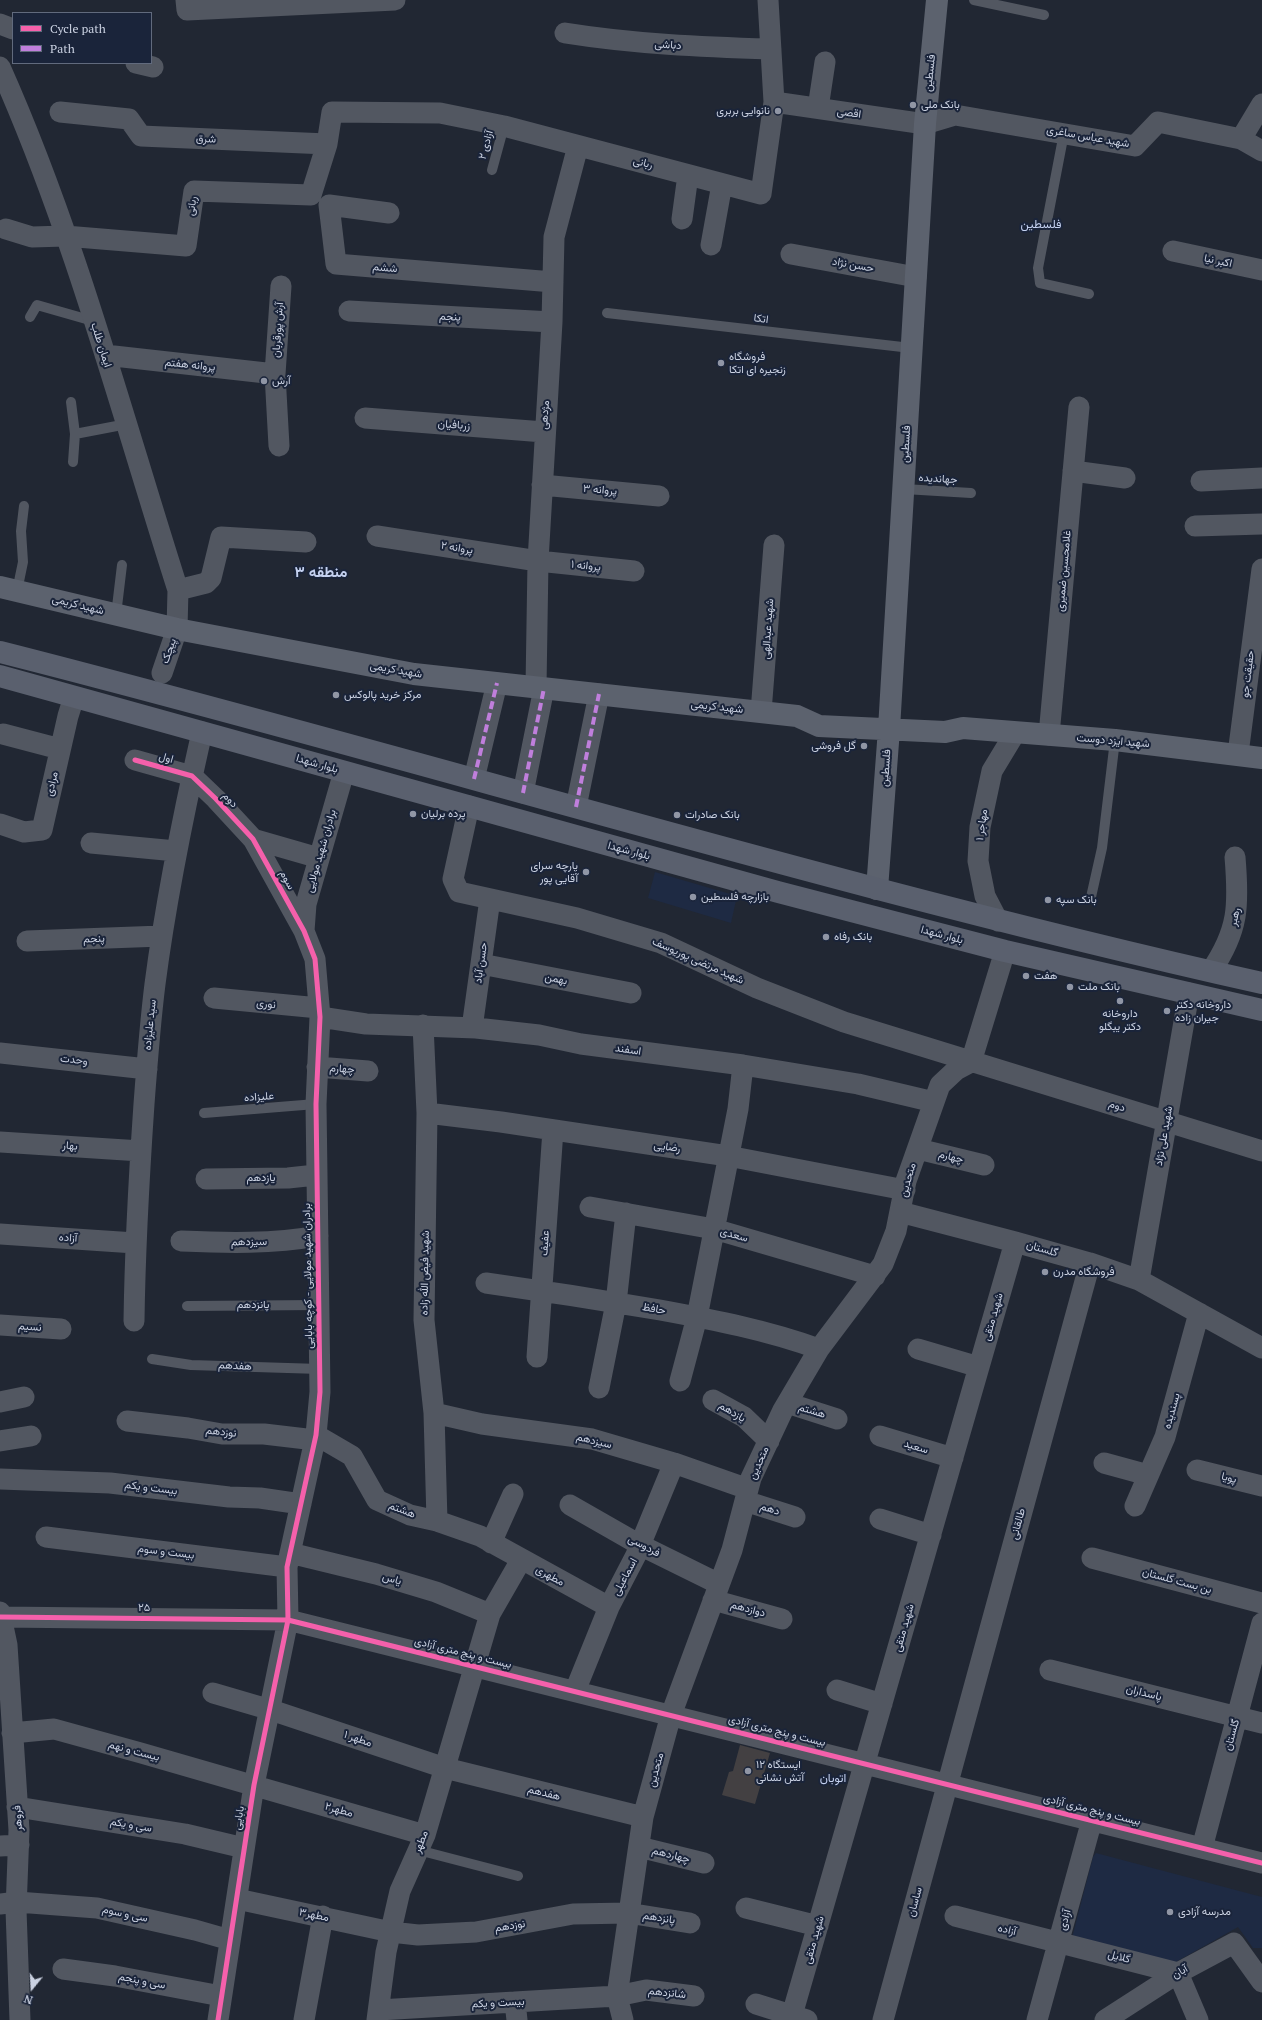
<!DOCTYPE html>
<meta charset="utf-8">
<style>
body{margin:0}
#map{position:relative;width:1262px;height:2020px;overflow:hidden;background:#212733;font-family:"PT Serif",serif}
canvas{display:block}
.legend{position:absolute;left:12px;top:12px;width:140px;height:52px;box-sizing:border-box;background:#1a243a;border:1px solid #616a7d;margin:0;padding:5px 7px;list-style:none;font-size:12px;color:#cbd2e2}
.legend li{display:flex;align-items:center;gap:8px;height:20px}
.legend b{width:20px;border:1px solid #616a7d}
.north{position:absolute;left:12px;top:1968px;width:40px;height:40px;-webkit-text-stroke:3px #1a243a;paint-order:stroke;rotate:198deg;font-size:11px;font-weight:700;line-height:16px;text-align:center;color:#cbd2e2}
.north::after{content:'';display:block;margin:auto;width:14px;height:18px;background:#cbd2e2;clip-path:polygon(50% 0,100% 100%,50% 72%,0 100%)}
</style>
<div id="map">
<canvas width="1262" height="2020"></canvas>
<ul class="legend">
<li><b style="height:5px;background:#f560ab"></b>Cycle path</li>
<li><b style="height:5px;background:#c07fdc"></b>Path</li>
</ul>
<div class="north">N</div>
</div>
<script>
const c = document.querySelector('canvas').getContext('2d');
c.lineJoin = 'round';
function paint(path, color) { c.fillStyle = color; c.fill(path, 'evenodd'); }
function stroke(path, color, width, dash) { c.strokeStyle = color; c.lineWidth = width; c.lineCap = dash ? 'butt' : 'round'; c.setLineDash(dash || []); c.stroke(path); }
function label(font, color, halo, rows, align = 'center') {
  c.font = font + ' "PT Serif",Vazirmatn,serif'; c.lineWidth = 4; c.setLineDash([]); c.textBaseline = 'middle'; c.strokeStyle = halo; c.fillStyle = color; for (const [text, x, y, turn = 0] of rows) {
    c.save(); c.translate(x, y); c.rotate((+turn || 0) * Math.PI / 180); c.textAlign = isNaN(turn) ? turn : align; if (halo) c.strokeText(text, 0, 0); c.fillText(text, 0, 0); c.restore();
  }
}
paint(new Path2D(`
 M 655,872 L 737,896 L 731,923 L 648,898 Z
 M 1096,1853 L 1262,1897 L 1262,1948 L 1253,1948 L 1238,1927 L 1174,1963 L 1072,1938 L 1093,1857 Z`), '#1e2a43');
paint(new Path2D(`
 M 740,1745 L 770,1753 L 755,1804 L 722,1795 L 729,1772 L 733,1771 Z`), '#434042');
stroke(new Path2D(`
 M 974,0 L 1044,15
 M 1064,133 L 1038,268 L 1040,283 L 1089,294
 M 492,170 L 504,126
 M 607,313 L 911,348
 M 30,317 L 37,305 L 93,321
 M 71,402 L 75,434 L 73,462
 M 75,434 L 127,424
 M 904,489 L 971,493
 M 17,591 L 23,562 L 21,531 L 24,506
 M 116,615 L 122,565
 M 1091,897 L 1102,848 L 1115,740
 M 204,1113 L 316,1104
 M 187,1306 L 319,1305
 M 152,1359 L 191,1365 L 320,1369
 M 418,1850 L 518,1876`), '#525761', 10);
stroke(new Path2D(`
 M 186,0 L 187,10 L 395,0
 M 0,24 L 13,29
 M 565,33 C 634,44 702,47 771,49
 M 136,63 L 153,67
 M 0,67 C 75,235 122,415 178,590 L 177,629 L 162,673
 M 774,102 L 925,124 L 955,115 L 1135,146 L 1158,122 L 1241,139 L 1262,151
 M 818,108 L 825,62
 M 60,112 L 129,119 L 141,136 L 327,144 L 332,112 L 440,113 L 504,126 L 761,194 L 774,102 L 768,0
 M 1241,139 L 1262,104
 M 389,213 L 329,205 L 336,264 L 553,282
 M 682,219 L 688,175
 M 6,229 L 32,237 L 65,236 L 186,246 L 194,191 L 311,195 L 327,144
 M 711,245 L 722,184
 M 1173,251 L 1262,270
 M 791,254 L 916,277
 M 349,311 L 552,322
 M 105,355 L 275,374
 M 365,418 L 544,432
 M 279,446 L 275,374 L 281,286
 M 1073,471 L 1125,478
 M 1201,481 L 1262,478
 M 542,485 L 659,496
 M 1195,526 L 1262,524
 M 377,536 L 538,561 L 634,571
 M 178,590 L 206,583 L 211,578 L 221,537 L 306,542
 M 536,687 L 538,561 L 552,322 L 554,237 L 578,146
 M 761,712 L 774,545
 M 3,734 L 60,749
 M 1049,735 L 1079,407
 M 1238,754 L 1262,569
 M 135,760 L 192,776 L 216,799 L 253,839 L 304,931 L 315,959 L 320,1017 L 316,1104 L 320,1392 L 316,1435 L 287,1567 L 288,1620 L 254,1785 L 218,2020
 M 474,779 L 497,683
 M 523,793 L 544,688
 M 469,806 L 453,879 L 459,892 L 577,918 L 661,943 L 757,988 L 844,1022 L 1262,1151
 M 576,807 L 599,694
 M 0,824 L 24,832 L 42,830 L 68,716 L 74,697
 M 253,839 L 319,858
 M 91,843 L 176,851
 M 998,921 L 985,896 L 978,861 L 980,827 L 992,771 L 1015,733
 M 304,931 L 306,904 L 344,772
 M 27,941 L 162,936
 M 481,964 L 631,993
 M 1211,971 C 1239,930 1239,905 1235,857
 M 214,998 L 319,1008
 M 320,1017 L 366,1024 L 476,1028 L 539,1035 L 581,1044 L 743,1065 L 858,1084 L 934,1102
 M 423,1025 L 427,1113 L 424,1320 L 434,1413 L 437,1521
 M 472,1028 L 490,899
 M 0,1053 L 147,1069
 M 317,1067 L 368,1071
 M 427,1113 L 501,1122 L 728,1156 L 905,1190
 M 0,1142 L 141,1151
 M 918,1149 L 984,1165
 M 206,1179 L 288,1178 L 316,1175
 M 590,1207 L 714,1229 L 875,1276
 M 900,1212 L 1015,1242 L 1090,1263 L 1139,1280 L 1262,1348
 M 0,1234 L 135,1243
 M 181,1241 C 227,1243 272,1244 318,1236
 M 1139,1280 L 1189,993
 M 486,1283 C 544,1291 602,1300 660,1310 C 714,1320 767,1330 819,1349
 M 134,1321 C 135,1249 139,1177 144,1104 C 147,1064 150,1024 155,984 C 166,899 183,816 202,732
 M 0,1325 L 61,1329
 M 918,1349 L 979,1367
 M 537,1357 L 553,1130
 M 680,1381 L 697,1317 L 738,1109 L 743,1065
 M 599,1388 L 616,1303 L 626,1213
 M 713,1400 L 744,1417 L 769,1441
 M 0,1402 L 24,1397
 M 787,1403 L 837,1419
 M 434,1413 L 482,1424 L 592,1439 L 674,1463 L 748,1489
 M 127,1421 L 188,1428 L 222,1434 L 264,1434 L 315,1440
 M 316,1435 L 352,1456 L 377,1500 L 410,1515 L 437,1521 L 480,1536 L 609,1607
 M 880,1436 L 953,1458
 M 0,1441 L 31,1436
 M 1104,1463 L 1148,1475
 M 1197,1470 L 1262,1486
 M 0,1479 L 110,1483 L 229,1497 L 260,1498 L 301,1504
 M 745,1501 L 795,1517
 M 570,1505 L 640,1545 L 719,1584
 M 1135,1506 L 1165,1437 L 1199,1313
 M 880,1519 L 931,1535
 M 46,1537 L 287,1567
 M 491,1543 L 513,1494
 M 290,1553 L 376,1574 L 436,1592 L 490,1614
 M 1092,1558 L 1262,1603
 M 713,1600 L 782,1619
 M 0,1612 L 7,1645 L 19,1830 L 16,1910 L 20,2020
 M 0,1617 L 288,1620 L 1262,1863
 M 1050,1670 L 1262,1723
 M 837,1690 L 882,1704
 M 575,1691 L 609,1607 L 636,1555 L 674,1463
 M 213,1693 L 271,1710 L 445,1768 L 643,1817
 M 12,1733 L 54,1729 L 141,1753 L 425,1835
 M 17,1807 L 185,1834 L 244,1848
 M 0,1846 L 19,1845
 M 639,1847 L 704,1863
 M 1202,1848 L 1262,1623
 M 237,1899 L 391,1932 L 418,1935 L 476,1932 L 573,1914 L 628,1913 L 690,1923
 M 0,1904 L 17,1902 L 97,1908 L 195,1930 L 230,1940
 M 746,1908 L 818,1926
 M 955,1916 L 1178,1973 L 1198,2020
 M 63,1969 L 115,1976 L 221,1996
 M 515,2002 L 517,2020
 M 756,2004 L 807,2020
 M 379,2010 L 617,1996 L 646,1990 L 694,1996
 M 792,2015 L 1015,1242
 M 304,2020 L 323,1916
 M 377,2020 L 386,1952 L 400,1891 L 425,1835 L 490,1614 L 521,1560
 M 623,2020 L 617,1996 L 643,1817 L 671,1715 L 732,1550 L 751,1478 L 783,1410 L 819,1349 L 883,1264 L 896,1231 L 906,1181 L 940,1085 L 956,1070 L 971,1062 L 1005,951
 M 883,2020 L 1090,1263
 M 1037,2020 L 1092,1820
 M 1105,2020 L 1178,1973 L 1234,1943 L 1262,1982`), '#525761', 21);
stroke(new Path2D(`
 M 0,587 L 177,629 L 414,674 L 797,716 L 819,726 L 945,732 L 963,728 L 1115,740 L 1262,758
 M 877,889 L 889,729 L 925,124 L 937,0`), '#5c626e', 22);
stroke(new Path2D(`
 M 0,652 C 421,759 837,888 1262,983
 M 0,676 L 778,892 L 1005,951 L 1262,1010`), '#5a606e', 22);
stroke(new Path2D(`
 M 474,779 L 497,683
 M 523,793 L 544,688
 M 576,807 L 599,694`), '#c07fdc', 4, [8, 4]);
stroke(new Path2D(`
 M 135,760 L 192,776 L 216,799 L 253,839 L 304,931 L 315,959 L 320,1017 L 316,1104 L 320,1392 L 316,1435 L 287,1567 L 288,1620 L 254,1785 L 218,2020
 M 0,1617 L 288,1620 L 1262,1863`), '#f560ab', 5);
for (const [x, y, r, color] of [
 [913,105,4,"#9096a5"],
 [778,111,4,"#9096a5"],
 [721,363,4,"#9096a5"],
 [264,381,4,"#9096a5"],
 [336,695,4,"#9096a5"],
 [864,746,4,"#9096a5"],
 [413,814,4,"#9096a5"],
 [677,815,4,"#9096a5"],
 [586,872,4,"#9096a5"],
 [693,897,4,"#9096a5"],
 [1048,900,4,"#9096a5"],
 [826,937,4,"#9096a5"],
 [1026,976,4,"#9096a5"],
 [1070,987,4,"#9096a5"],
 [1120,1001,4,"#9096a5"],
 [1167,1011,4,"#9096a5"],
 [1045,1272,4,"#9096a5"],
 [748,1771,4,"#9096a5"],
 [1170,1912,4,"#9096a5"]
]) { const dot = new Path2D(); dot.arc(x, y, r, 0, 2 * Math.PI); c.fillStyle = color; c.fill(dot); stroke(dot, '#1a243a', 1.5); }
label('11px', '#cbd2e2', '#1a243a', [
 ["دباشی",668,45,4],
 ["فلسطین",930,73,-84],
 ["اقصی",849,113,8],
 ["شهید عباس ساغری",1088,137,10],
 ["شرق",206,139,3],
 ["آزادی ۲",486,145,-75],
 ["ربانی",643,163,15],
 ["ربانی",192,206,-81],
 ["اکبر نیا",1218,261,12],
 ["حسن نژاد",853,265,10],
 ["ششم",385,268,5],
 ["پنجم",450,317,3],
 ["اتکا",761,319,7],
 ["آرش پورقربان",278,330,-86],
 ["ایمان طلب",101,345,72],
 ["پروانه هفتم",190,365,6],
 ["مژدهی",545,415,-86],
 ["زربافیان",454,425,4],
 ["فلسطین",906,444,-87],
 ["جهاندیده",938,479,3],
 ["پروانه ۳",600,490,5],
 ["پروانه ۲",457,548,9],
 ["پروانه ۱",586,566,6],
 ["غلامحسین ضمیری",1064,571,-85],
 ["شهید کریمی",78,605,14],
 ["شهید عبدالهی",768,629,-86],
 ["پیچک",169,651,-71],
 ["شهید کریمی",396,670,10],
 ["حقیقت جو",1248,674,-83],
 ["شهید کریمی",717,707,6],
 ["شهید ایزد دوست",1113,741,5],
 ["اول",166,758,16],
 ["بلوار شهدا",317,764,16],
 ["فلسطین",886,768,-86],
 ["مرادی",52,784,-77],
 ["دوم",230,800,47],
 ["مهاجر ۱",982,825,-82],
 ["برادران شهید مولایی",321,851,-74],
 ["بلوار شهدا",629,851,15],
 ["سوم",287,880,61],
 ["رهبر",1235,917,-78],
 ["بلوار شهدا",942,935,15],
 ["پنجم",94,939,-2],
 ["شهید مرتضی پوریوسف",698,961,24],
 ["حسن آباد",481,963,-82],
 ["بهمن",556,979,11],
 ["نوری",266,1004,7],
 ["سید علیزاده",150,1025,-84],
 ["اسفند",628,1050,8],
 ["وحدت",74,1060,7],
 ["چهارم",342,1069,4],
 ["علیزاده",259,1097,-4],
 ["دوم",1117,1106,17],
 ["شهید علی نژاد",1164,1136,-80],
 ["بهار",70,1146,4],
 ["رضایی",667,1147,8],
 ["چهارم",951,1157,14],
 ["یازدهم",261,1178],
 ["متحدین",908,1180,-74],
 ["سعدی",734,1235,16],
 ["آزاده",68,1238,4],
 ["سیزدهم",249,1242,-1],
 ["عفیف",545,1243,-86],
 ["گلستان",1042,1249,16],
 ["شهید فیض الله زاده",425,1273,-89],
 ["برادران شهید مولایی - کوچه بابایی",308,1276,-91],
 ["پانزدهم",253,1305],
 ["حافظ",654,1309,10],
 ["شهید متقی",993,1317,-74],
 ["نسیم",30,1327,4],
 ["هفدهم",235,1366,3],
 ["هشتم",812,1411,17],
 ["پسندیده",1172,1411,-74],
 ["یازدهم",732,1412,31],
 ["نوزدهم",221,1432,6],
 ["سیزدهم",594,1441,14],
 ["سعید",916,1447,17],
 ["متحدین",759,1463,-66],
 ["پویا",1229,1478,14],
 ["بیست و یکم",151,1488,7],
 ["دهم",770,1509,18],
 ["هشتم",402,1510,21],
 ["طالقانی",1018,1524,-75],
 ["فردوسی",644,1546,28],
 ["بیست و سوم",166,1552,7],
 ["مطهری",550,1576,29],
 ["اسماعیلی",625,1577,-62],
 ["یاس",392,1579,17],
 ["بن بست گلستان",1177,1581,15],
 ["۲۵",144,1608],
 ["دوازدهم",748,1609,15],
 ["شهید متقی",904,1628,-74],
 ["بیست و پنج متری آزادی",463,1653,14],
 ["پاسداران",1144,1693,14],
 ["بیست و پنج متری آزادی",777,1731,14],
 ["گلستان",1232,1735,-75],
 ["مطهر ۱",358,1739,19],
 ["بیست و نهم",134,1751,15],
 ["متحدین",656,1770,-75],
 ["هفدهم",544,1793,14],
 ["مطهر۲",339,1810,16],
 ["بیست و پنج متری آزادی",1092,1810,14],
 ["فروهر",18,1818,-94],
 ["بابایی",239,1818,-81],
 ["سی و یکم",131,1825,10],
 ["مطهر",421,1842,-69],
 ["چهاردهم",671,1855,14],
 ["ساسان",915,1902,-75],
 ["سی و سوم",125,1914,12],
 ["مطهر۳",314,1915,12],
 ["پانزدهم",659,1918,9],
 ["آزادی",1065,1920,-75],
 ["نوزدهم",510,1926,-9],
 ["آزاده",1007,1930,13],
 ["شهید متقی",814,1940,-74],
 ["گلایل",1119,1957,15],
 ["آبان",1180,1972,-30],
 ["سی و پنجم",142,1981,11],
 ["شانزدهم",667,1993,6],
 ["بیست و یکم",498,2003,-3]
]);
label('11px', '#cbd2e2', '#1a243a', [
 ["بانک ملی",921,105],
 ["نانوایی بربری",770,111,"right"],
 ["فروشگاه",729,357],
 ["زنجیره ای اتکا",729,370],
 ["آرش",272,381],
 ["مركز خريد پالوكس",344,695],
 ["گل فروشی",856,746,"right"],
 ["پرده برلیان",421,814],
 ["بانک صادرات",685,815],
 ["پارچه سرای",578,866,"right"],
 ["آقایی پور",578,879,"right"],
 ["بازارچه فلسطین",701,897],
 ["بانک سپه",1056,900],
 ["بانک رفاه",834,937],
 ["هفت",1034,976],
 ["بانک ملت",1078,987],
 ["داروخانه دکتر",1175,1005],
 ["جیران زاده",1175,1018],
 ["داروخانه",1120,1014,"center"],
 ["دکتر یبگلو",1120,1027,"center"],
 ["فروشگاه مدرن",1053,1272],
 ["ایستگاه ۱۲",756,1765],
 ["آتش نشانی",756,1778],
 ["مدرسه آزادی",1178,1912]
], 'left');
label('12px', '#c4d1f0', '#1a243a', [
 ["فلسطین",1041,225],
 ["اتوبان",833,1779]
]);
label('bold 15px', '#c4d1f0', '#1a243a', [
 ["منطقه ۳",321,573]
]);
</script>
